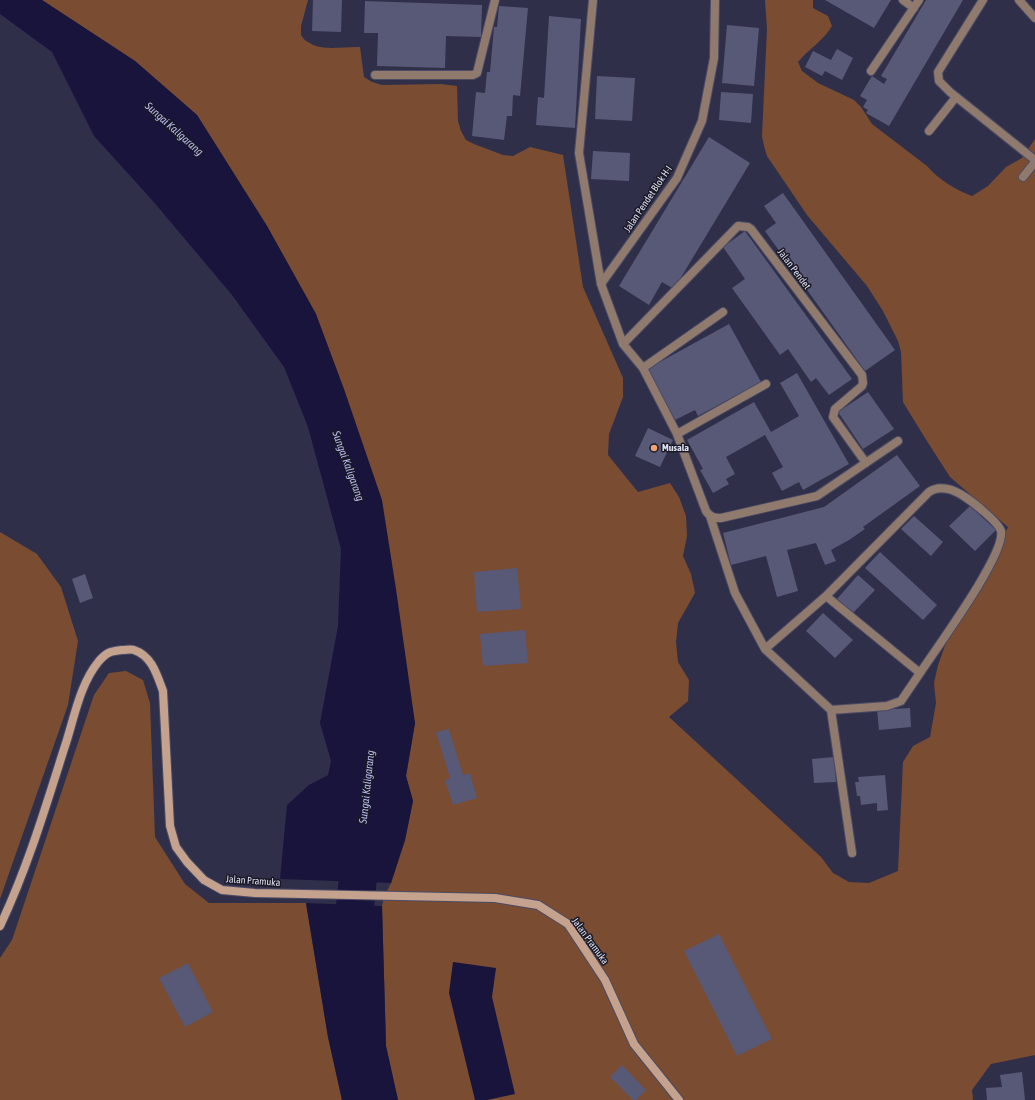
<!DOCTYPE html>
<style>
body{margin:0}
canvas{display:block;background:#2f2f4a}
</style>
<canvas width="1035" height="1100"></canvas>
<script>
const c = document.querySelector('canvas').getContext('2d');
c.lineJoin = 'round';
function paint(path, color) { c.fillStyle = color; c.fill(path, 'evenodd'); }
function stroke(path, color, width, dash) { c.strokeStyle = color; c.lineWidth = width; c.lineCap = dash ? 'butt' : 'round'; c.setLineDash(dash || []); c.stroke(path); }
function label(font, color, halo, rows, align = 'center') {
  c.font = font + ' "Asap Condensed",sans-serif'; c.lineWidth = 3; c.setLineDash([]); c.textBaseline = 'middle'; c.strokeStyle = halo; c.fillStyle = color; for (const [text, x, y, turn = 0] of rows) {
    c.save(); c.translate(x, y); c.rotate((+turn || 0) * Math.PI / 180); c.textAlign = isNaN(turn) ? turn : align; if (halo) c.strokeText(text, 0, 0); c.fillText(text, 0, 0); c.restore();
  }
}
paint(new Path2D(`
 M 42,0 L 308,0 L 301,26 L 301,35 C 303,38 305,41 308,42 C 322,52 344,46 360,47 L 364,77 L 372,82 L 382,85 L 441,84 L 457,86 L 458,121 L 461,131 L 466,140 L 474,144 L 503,155 L 513,156 L 530,147 L 563,155 L 583,287 L 623,378 L 623,397 L 609,434 L 608,455 L 638,492 L 670,483 L 679,497 L 686,516 L 687,536 L 683,556 L 691,574 L 695,593 L 678,623 L 676,642 L 678,662 L 689,680 L 688,701 L 669,717 L 821,857 L 833,873 L 849,882 L 869,883 L 898,871 L 903,762 L 913,746 L 930,737 L 936,703 L 934,683 L 938,665 L 951,629 L 977,596 L 1008,527 L 950,477 L 925,438 L 903,402 L 901,352 L 898,341 L 883,311 L 867,286 L 807,215 L 767,156 L 764,146 L 762,136 L 767,29 L 765,0 L 813,0 L 813,8 L 828,16 L 832,26 C 824,40 809,49 798,62 L 802,71 L 818,83 L 854,100 L 861,107 L 872,124 L 927,166 C 939,180 956,190 972,196 L 988,186 L 1006,167 L 1022,158 L 1035,139 L 1035,1055 L 991,1064 L 972,1090 L 973,1100 L 398,1100 L 386,1046 L 382,906 L 384,897 L 391,883 L 405,840 L 413,801 L 406,776 L 415,723 L 316,314 L 267,226 L 197,115 L 135,61 Z
 M 0,532 L 37,554 L 61,587 L 78,641 L 68,705 L 0,899 Z
 M 126,671 L 143,680 L 150,703 L 155,837 L 185,884 L 209,903 L 306,903 L 328,1037 L 342,1100 L 0,1100 L 0,958 L 12,940 L 94,695 L 109,673 Z`), '#7a4c31');
paint(new Path2D(`
 M 0,0 L 42,0 L 135,61 L 197,115 L 267,226 L 316,314 L 344,389 L 382,500 L 396,589 L 415,723 L 406,776 L 413,801 L 405,840 L 391,883 L 280,879 L 287,805 L 309,785 L 328,775 L 331,761 L 320,723 L 338,626 L 341,549 L 308,427 L 284,367 L 232,295 L 152,200 L 94,136 L 52,52 L 0,14 Z
 M 306,903 L 382,906 L 386,1046 L 398,1100 L 342,1100 L 328,1037 Z
 M 453,962 L 496,968 L 492,997 L 515,1094 L 487,1100 L 475,1100 L 449,993 Z`), '#19143c');
stroke(new Path2D(`
 M 357,956 L 353,925 L 363,830`), '#19143c', 38);
paint(new Path2D(`
 M 313,0 L 342,0 L 341,32 L 312,31 Z
 M 825,0 L 891,0 L 874,28 Z
 M 926,0 L 963,0 L 889,126 L 866,113 L 868,110 L 863,107 L 867,100 L 860,96 L 872,76 L 884,84 L 887,79 L 881,76 Z
 M 365,1 L 482,5 L 481,37 L 446,36 L 445,68 L 377,66 L 378,33 L 364,33 Z
 M 499,6 L 528,8 L 520,96 L 513,95 L 512,116 L 507,116 L 504,140 L 472,136 L 476,92 L 485,93 L 487,72 L 490,72 L 494,27 L 497,27 Z
 M 549,16 L 581,19 L 575,128 L 536,125 L 538,97 L 544,98 Z
 M 727,25 L 759,28 L 754,86 L 722,83 Z
 M 837,49 L 853,58 L 842,80 L 825,71 L 822,76 L 805,67 L 813,51 L 831,60 Z
 M 597,76 L 635,78 L 632,121 L 595,119 Z
 M 721,92 L 753,94 L 751,123 L 719,120 Z
 M 709,137 L 750,163 L 674,289 L 662,282 L 649,305 L 619,286 Z
 M 593,151 L 630,153 L 629,181 L 591,179 Z
 M 783,193 L 895,350 L 865,371 L 765,231 L 776,223 L 764,206 Z
 M 745,231 L 852,379 L 829,395 L 816,378 L 811,382 L 788,349 L 780,355 L 732,288 L 745,279 L 723,247 Z
 M 729,324 L 761,382 L 698,416 L 695,410 L 675,420 L 647,369 Z
 M 797,373 L 849,464 L 803,490 L 799,482 L 782,491 L 772,473 L 783,467 L 765,435 L 726,457 L 735,474 L 726,479 L 729,484 L 713,493 L 700,470 L 703,469 L 687,440 L 754,402 L 771,432 L 799,416 L 780,383 Z
 M 868,392 L 894,429 L 863,449 L 838,412 Z
 M 648,428 L 673,440 L 660,467 L 635,456 Z
 M 897,455 L 920,486 L 863,527 L 865,529 L 849,540 L 831,550 L 836,561 L 825,565 L 816,543 L 787,550 L 798,591 L 777,597 L 766,556 L 731,565 L 723,533 L 824,507 Z
 M 970,506 L 996,530 L 975,551 L 949,526 Z
 M 914,516 L 943,542 L 931,556 L 901,529 Z
 M 880,552 L 937,605 L 923,620 L 865,568 Z
 M 517,568 L 521,609 L 477,612 L 474,572 Z
 M 85,574 L 93,598 L 80,603 L 72,579 Z
 M 858,575 L 875,590 L 853,613 L 837,599 Z
 M 823,613 L 853,640 L 835,658 L 806,631 Z
 M 525,630 L 528,663 L 483,666 L 480,634 Z
 M 910,708 L 911,727 L 879,730 L 877,710 Z
 M 449,729 L 463,775 L 470,773 L 477,798 L 453,805 L 445,780 L 450,778 L 436,732 Z
 M 834,757 L 836,782 L 814,783 L 812,759 Z
 M 885,775 L 888,810 L 877,811 L 877,803 L 861,805 L 860,796 L 857,796 L 855,782 L 859,782 L 858,777 Z
 M 719,934 L 772,1039 L 737,1056 L 684,951 Z
 M 188,963 L 213,1012 L 185,1027 L 159,978 Z
 M 622,1065 L 646,1090 L 636,1100 L 633,1100 L 610,1077 Z
 M 1022,1072 L 1025,1100 L 987,1100 L 986,1088 L 1002,1087 L 1000,1075 Z`), '#585877');
const service = new Path2D(`
 M 983,0 L 938,72 L 939,81 L 950,92 L 1035,160
 M 929,131 L 956,97
 M 1023,177 L 1035,162`);
const minor = new Path2D(`
 M 593,0 L 579,153 L 601,284 L 623,344 L 643,368 L 677,434 L 706,511 C 710,517 714,518 721,518 L 817,496 L 898,441
 M 903,0 L 914,8
 M 1019,0 L 1035,18
 M 871,71 L 919,0
 M 375,75 L 473,75 L 477,73 L 495,0
 M 601,284 L 677,178 L 702,121 L 714,58 L 715,0
 M 623,344 L 738,226 L 748,227 L 751,229 L 862,375 L 863,383 L 862,386 L 835,409 L 833,417 L 866,463
 M 643,368 L 723,312
 M 677,434 L 766,384
 M 710,516 L 735,593 L 765,649 L 831,710 L 852,853
 M 826,596 L 920,673 L 901,701 L 887,706 L 831,710
 M 765,649 L 826,596 L 929,492 C 940,484 955,490 965,497 C 973,502 999,523 1001,531 C 1006,554 935,650 920,673`);
const secondary = new Path2D(`
 M 0,926 C 27,869 45,809 64,749 C 74,720 79,685 99,661 C 107,652 111,651 122,650 C 126,650 131,649 134,650 C 152,656 157,675 163,691 L 170,826 L 176,847 L 187,862 L 204,880 L 222,890 L 255,893 L 495,898 L 538,905 L 568,924 L 605,980 L 634,1044 L 679,1100`);
stroke(service, '#4b4b65', 10);
stroke(minor, '#4b4b65', 10);
stroke(secondary, '#4b4b65', 10);
stroke(service, '#907a6e', 8);
stroke(minor, '#907a6e', 8);
stroke(secondary, '#c5a28e', 8);
for (const [x, y, r, color] of [
 [654,448,4,"#efa377"]
]) { const dot = new Path2D(); dot.arc(x, y, r, 0, 2 * Math.PI); c.fillStyle = color; c.fill(dot); stroke(dot, '#191925', 1.5); }
label('10px', '#dedff1', '#191925', [
 ["Jalan Pendet Blok H-I",648,199,-56],
 ["Jalan Pendet",794,269,53],
 ["Jalan Pramuka",253,881,4],
 ["Jalan Pramuka",590,941,54]
]);
label('bold 10px', '#dedff1', '#191925', [
 ["Musala",662,448]
], 'left');
label('italic 11px', '#bcbcf7', '#191925', [
 ["Sungai Kaligarang",174,129,42],
 ["Sungai Kaligarang",348,466,70],
 ["Sungai Kaligarang",367,787,-84]
]);
</script>
